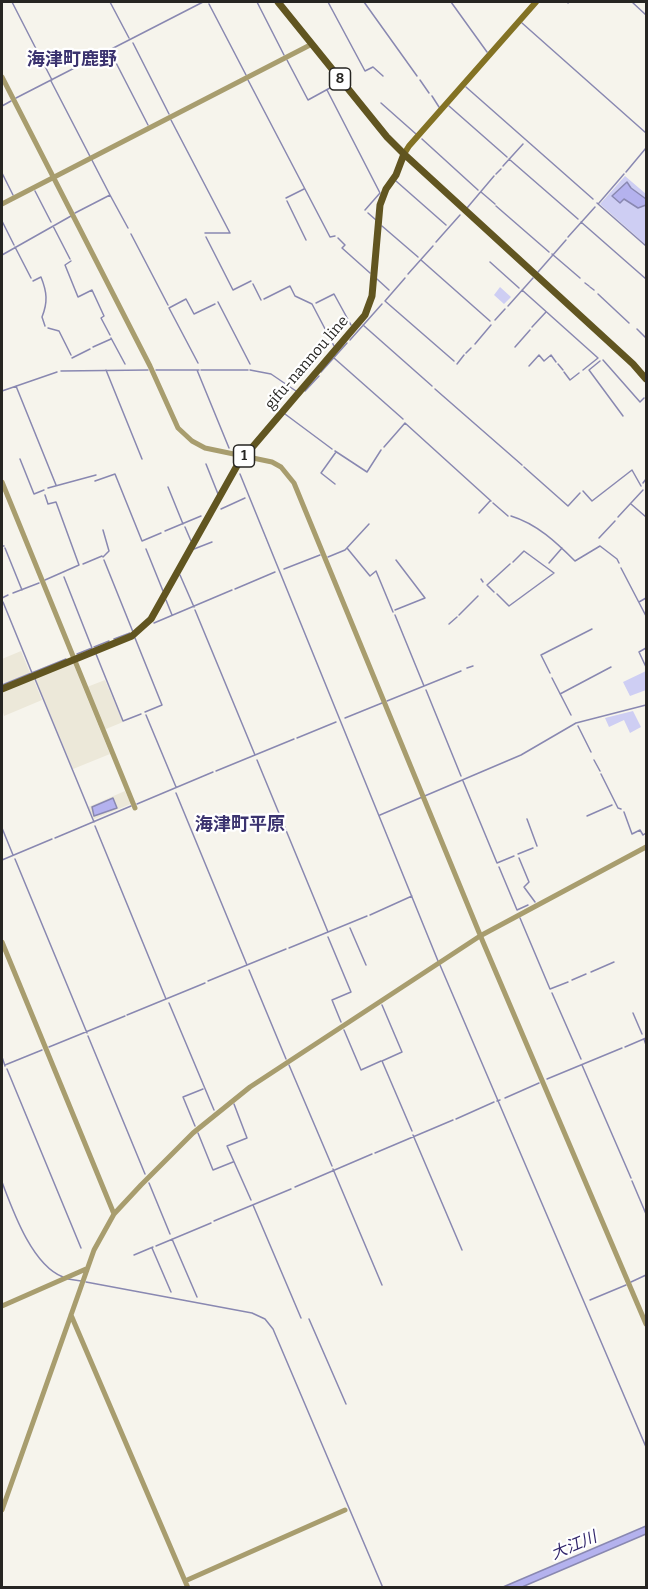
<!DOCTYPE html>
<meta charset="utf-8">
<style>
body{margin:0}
#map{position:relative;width:648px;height:1589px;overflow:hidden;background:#f6f4ec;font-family:Bitter,serif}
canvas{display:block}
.frame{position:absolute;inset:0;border:3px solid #262522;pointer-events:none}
</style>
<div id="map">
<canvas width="648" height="1589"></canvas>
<div class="frame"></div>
</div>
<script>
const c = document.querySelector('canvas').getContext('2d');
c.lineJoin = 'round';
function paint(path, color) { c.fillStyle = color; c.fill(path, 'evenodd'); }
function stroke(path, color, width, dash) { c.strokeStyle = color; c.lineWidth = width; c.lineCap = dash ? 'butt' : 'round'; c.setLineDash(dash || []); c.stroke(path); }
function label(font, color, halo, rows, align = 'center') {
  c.font = font + ' Bitter,"Noto Sans JP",serif'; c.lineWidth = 4.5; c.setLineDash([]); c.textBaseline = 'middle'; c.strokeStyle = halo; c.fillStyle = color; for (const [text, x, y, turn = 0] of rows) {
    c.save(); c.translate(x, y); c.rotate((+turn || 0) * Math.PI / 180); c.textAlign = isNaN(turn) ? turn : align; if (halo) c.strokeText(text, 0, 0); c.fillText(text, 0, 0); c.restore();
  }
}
paint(new Path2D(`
 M 21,651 L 30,673 L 2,684 L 2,659 Z
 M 73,663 L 110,754 L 73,769 L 35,678 Z
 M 33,678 L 42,700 L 4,716 L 2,709 L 2,691 Z
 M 105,680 L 123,722 L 106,729 L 104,728 L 87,687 Z
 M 125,791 L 131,804 L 94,819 L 88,807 Z`), '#ece8d9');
paint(new Path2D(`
 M 625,176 L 646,194 L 646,245 L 600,204 Z
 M 500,287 L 511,297 L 504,304 L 494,295 Z
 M 646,671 L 646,690 L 630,696 L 623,682 Z
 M 633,711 L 641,727 L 630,733 L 624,720 L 609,727 L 605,718 Z`), '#cecef3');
const water = new Path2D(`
 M 627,182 L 631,188 L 646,199 L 646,205 L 638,208 L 624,199 L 620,203 L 612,196 Z
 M 113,798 L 117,808 L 94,816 L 92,807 Z
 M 646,1526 L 646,1534 L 522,1587 L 503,1587 Z`);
paint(water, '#b4b2ee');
stroke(water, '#8988b1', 1.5);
stroke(new Path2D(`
 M 12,2 L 52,80
 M 110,2 L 129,38
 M 257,2 L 284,55
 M 328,2 L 365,71 L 373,67 L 383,76
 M 364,2 L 417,76
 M 451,2 L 487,52
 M 632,2 L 646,15
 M 568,3 L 569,2
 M 209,4 L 246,75
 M 522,23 L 646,133
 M 133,43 L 169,114
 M 112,55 L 148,125
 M 287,60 L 308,100 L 339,83
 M 248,80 L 330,237 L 335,236
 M 420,80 L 429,93
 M 51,81 L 110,195 L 75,213
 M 466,87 L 593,199
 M 327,90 L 380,193 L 365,210
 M 432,96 L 439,107
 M 16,98 L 203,2
 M 381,103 L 416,134
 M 2,106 L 11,101
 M 449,106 L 507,157
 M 171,120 L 230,233 L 205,233
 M 422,139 L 478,190
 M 509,159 L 578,219
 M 503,166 L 523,144
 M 626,172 L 646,148
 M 2,173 L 13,195
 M 496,174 L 501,169
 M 396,181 L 446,225
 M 35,191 L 51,222
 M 481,192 L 495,204
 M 110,195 L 128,228
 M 286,198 L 304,189
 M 287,201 L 306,240
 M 597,203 L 646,246
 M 599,203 L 624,174
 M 496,206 L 549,252
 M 467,208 L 494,176
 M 368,213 L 376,220
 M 2,221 L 14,245
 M 581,222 L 646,279
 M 53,226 L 70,259
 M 382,226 L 418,257
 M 131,234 L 168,305
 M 206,237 L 233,290 L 251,281
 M 568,237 L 595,207
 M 338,238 L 345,245 L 342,248 L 370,273
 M 436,242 L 460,215
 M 15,247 L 31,278
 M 552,254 L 580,278
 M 2,255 L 71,216
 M 421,260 L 490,321
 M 71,261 L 65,265 L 78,297 L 92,290 L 104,316 L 101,318 L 110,335
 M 490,262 L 519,288
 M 538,272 L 566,240
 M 408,274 L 433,246
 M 405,278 L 385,301 L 454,361
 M 377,279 L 389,290
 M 33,281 L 41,277 C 47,292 48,302 42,317 L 45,326
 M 585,283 L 589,286
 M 253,284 L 261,300
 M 590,287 L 594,290
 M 522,290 L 598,358 L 583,370
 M 598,294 L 629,323
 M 264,299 L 290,286 L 295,296 L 312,304 L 334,346
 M 218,302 L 250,364
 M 316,303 L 334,294 L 351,325
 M 508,306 L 533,278
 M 495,320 L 505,309
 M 363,325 L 432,386
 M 532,327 L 546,312
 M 48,328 L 59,331 L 71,355
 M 637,329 L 646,338
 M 111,338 L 125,364
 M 350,340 L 382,304
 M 475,344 L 491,325
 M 93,347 L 111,339
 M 515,347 L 530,330
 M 466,353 L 471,348
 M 72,358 L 90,349
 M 334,358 L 403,419
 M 603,360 L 640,402 L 644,398
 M 600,361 L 589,370 L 623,416
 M 198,363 L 169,308 L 186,299 L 194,314 L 215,304
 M 457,364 L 464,355
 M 558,364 L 563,370
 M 529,366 L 539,355 L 544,361 L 551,355 L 556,362
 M 106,370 L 142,459
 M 156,370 L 199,370
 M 197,370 L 229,448
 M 201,370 L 248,370
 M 250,370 L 271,374 L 296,391
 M 61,371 L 148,370
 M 321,372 L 347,343
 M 564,372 L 570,380 L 579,373
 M 16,386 L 56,485
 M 435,389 L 522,465
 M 2,391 L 57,372
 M 305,391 L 319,376
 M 285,414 L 332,449
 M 384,447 L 405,423 L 491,501
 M 335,451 L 367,472 L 381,450
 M 20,459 L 34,494 L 44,490
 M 206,464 L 218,494
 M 524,467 L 568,506 L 580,493
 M 240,474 L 438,961
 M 95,481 L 115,474 L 142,541 L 161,533
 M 643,483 L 646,479
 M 335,484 L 321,473 L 336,452
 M 168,487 L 183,524
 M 48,488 L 96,475
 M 583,491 L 592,501 L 632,470 L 641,486
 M 45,495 L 48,504 L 56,502 L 79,565 L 45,580
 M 493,503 L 508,516
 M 631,504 L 646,517
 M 221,509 L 245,498
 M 479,513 L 490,501
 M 511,516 C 537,524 556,542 575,561 L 600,546 L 617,559 L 619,563
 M 618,517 L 643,490
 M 185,527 L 191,541
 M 165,531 L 201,516
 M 599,538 L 615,521
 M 2,546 L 4,546
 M 5,548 L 22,590
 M 347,548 L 370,576 L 376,571 L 393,612
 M 146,549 L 163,591
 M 194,549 L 212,542
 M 103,557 L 109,551 L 103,530
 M 328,557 L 345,550 L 369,524
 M 104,560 L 133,632
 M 549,563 L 562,548
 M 83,564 L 102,556
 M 621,568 L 646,616
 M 284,569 L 320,555
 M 180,575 L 194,607
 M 64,577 L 92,648 L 77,654
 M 481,579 L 483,582
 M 235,589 L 275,572
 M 494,592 L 487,585 L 510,564
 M 13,593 L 39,583
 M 497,594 L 509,606 L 554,573 L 524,551 L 513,562
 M 2,598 L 8,595
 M 166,600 L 172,615
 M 3,602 L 32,673
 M 639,602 L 646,598
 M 195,610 L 255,755
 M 395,610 L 425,598 L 396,560
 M 395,615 L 424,686
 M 459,615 L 478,596
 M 154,623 L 232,590
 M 449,624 L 457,617
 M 135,638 L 162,705 L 145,712
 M 114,639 L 130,633
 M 94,647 L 109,641
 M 96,654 L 123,721 L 141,714
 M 646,667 L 639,652 L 646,648
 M 467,668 L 473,666
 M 550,673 L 541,655 L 592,629
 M 552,678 L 571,715
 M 35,679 L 94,822
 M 2,685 L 66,659
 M 426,690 L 461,776
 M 560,694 L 611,667
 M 387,701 L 461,671
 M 146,715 L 176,787
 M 345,718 L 382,703
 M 578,726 L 591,752
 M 297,738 L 336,722
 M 257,760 L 328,932
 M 594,760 L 600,771
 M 216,771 L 294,739
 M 601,774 L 618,808 L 621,809
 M 463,781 L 497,863 L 514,856
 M 176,793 L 247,965
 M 137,804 L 213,772
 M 624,812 L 632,834 L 640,830 L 643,835 L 646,833
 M 380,815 L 521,755 L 576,723 L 646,705
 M 587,816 L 612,805
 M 527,819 L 537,846
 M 95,826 L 166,999
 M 2,828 L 13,855
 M 55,838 L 131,806
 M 518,854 L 533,848
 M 519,858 L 529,882 L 524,887 L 535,902
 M 15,859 L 87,1033
 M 2,860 L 52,839
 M 499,867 L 517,910 L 528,905
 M 370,915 L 412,896
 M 520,918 L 550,989 L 568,982
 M 350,928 L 366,965
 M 328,937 L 351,992 L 332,1000 L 341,1022
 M 289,948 L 367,916
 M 440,965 L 646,1447
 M 249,970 L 286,1059
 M 591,972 L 614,962
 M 572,980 L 586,974
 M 208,981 L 286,949
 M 552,993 L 581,1059
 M 169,1003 L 214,1110
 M 382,1005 L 402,1052 L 382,1061 L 412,1131
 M 633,1013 L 642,1034
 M 127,1015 L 205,983
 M 344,1030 L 361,1070 L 381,1061
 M 88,1036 L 145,1174
 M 644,1039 L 646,1045
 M 49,1047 L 125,1016
 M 625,1047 L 646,1038
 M 2,1057 L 5,1066
 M 5,1065 L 42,1050
 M 289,1065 L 332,1166
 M 582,1065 L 631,1178
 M 7,1069 L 81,1248
 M 547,1079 L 622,1048
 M 505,1098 L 539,1083
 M 497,1101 L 500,1100
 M 234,1104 L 247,1138 L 227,1146 L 251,1200
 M 456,1119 L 494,1102
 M 195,1126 L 183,1097 L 203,1089
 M 198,1133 L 213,1170 L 233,1162
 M 413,1135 L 462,1250
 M 375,1153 L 453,1120
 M 333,1169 L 382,1285
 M 632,1181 L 646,1214
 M 2,1182 C 13,1211 32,1265 63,1277
 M 149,1183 L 170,1234
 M 295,1187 L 372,1154
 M 253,1205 L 301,1318
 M 214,1221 L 291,1189
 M 172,1239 L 197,1297
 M 156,1246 L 211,1223
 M 152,1248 L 171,1292
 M 134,1255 L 153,1247
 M 68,1279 L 81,1281
 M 86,1282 L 252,1313 L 265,1319 L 273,1329 L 383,1588
 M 631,1282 L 646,1275
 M 590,1300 L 626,1285
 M 309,1319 L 346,1404`), '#8988b1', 1.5);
stroke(new Path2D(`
 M 2,77 L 150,366 L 178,428 L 192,441 L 205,448 L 272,462 L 281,467 L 294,483 L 483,942 L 646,1324
 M 2,204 L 312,44
 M 2,482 L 135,808
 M 2,942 L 114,1214
 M 2,1306 L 86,1269
 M 71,1315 L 188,1588
 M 2,1510 L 94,1250 L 114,1214 L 141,1185 L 193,1133 L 250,1087 L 480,936 L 646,847
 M 185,1581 L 345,1510`), '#a89d6e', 5);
stroke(new Path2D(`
 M 404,154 L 409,146 L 536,2`), '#837224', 6);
stroke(new Path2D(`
 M 278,2 L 387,137 L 404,154 L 633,364 L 646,379
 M 2,689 L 132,636 L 151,619 L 238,464 L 365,315 L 372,296 L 380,205 L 386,189 L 396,175 L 404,154`), '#615520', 7);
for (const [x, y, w] of [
 [340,79,21],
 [244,456,21]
]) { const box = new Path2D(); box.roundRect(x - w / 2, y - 11, w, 22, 4.5); c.fillStyle = '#fff'; c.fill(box); stroke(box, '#262522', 1.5); }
label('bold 14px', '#262522', null, [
 ["8",340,79],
 ["1",244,456]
]);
label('15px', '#262522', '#fff', [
 ["gifu-nannou line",307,363,-49]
]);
label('italic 16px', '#33276c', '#fff', [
 ["大江川",574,1546,-23]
]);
label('bold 18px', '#3b336f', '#fff', [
 ["海津町鹿野",72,60],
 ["海津町平原",240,825]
]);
</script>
